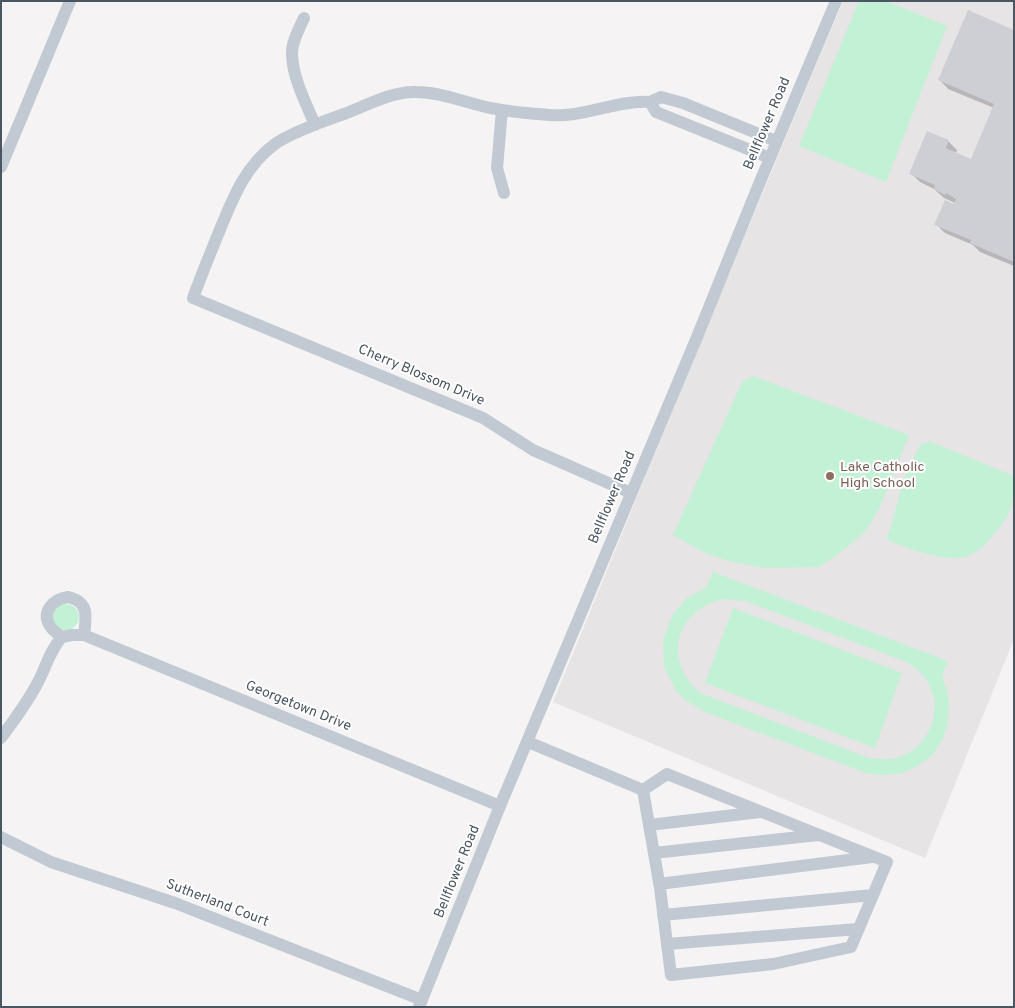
<!DOCTYPE html>
<style>
body{margin:0}
#map{position:relative;width:1015px;height:1008px;overflow:hidden;background:#f5f3f3;font-family:Overpass,sans-serif}
canvas{display:block}
.frame{position:absolute;inset:0;border:2px solid #4a5661;pointer-events:none}
</style>
<div id="map">
<canvas width="1015" height="1008"></canvas>
<div class="frame"></div>
</div>
<script>
const c = document.querySelector('canvas').getContext('2d');
c.lineJoin = 'round';
function paint(path, color) { c.fillStyle = color; c.fill(path, 'evenodd'); }
function stroke(path, color, width, dash) { c.strokeStyle = color; c.lineWidth = width; c.lineCap = dash ? 'butt' : 'round'; c.setLineDash(dash || []); c.stroke(path); }
function label(font, color, halo, rows, align = 'center') {
  c.font = font + ' Overpass,sans-serif'; c.lineWidth = 4; c.setLineDash([]); c.textBaseline = 'middle'; c.strokeStyle = halo; c.fillStyle = color; for (const [text, x, y, turn = 0] of rows) {
    c.save(); c.translate(x, y); c.rotate((+turn || 0) * Math.PI / 180); c.textAlign = isNaN(turn) ? turn : align; if (halo) c.strokeText(text, 0, 0); c.fillText(text, 0, 0); c.restore();
  }
}
paint(new Path2D(`
 M 843,1 L 1014,1 L 1014,639 L 925,858 L 553,702 L 712,314 Z`), '#e6e4e5');
paint(new Path2D(`
 M 859,1 L 886,1 L 947,26 L 886,182 L 799,146 Z
 M 753,376 L 909,435 L 879,509 L 866,531 L 836,556 L 818,567 L 763,568 L 733,562 L 709,555 L 673,535 L 742,382 Z
 M 929,441 L 1014,476 C 1014,502 1013,512 995,533 C 989,540 984,547 976,552 C 954,567 909,549 887,540 L 905,476 L 920,445 Z
 M 713,572 L 948,661 L 942,676 C 960,718 943,764 897,774 C 886,776 876,775 866,773 L 707,713 L 685,700 L 675,690 L 664,666 L 663,640 L 673,614 L 688,597 L 706,588 ZM 722,599 L 745,601 L 907,662 C 915,668 922,673 927,681 C 945,709 929,750 896,758 C 887,760 879,759 869,758 L 700,693 C 663,659 674,613 722,599 Z
 M53 617a13 13 0 1 1 26 0a13 13 0 1 1-26 0Z
 M 733,608 L 902,673 L 875,748 L 705,683 Z`), '#c3f1d5');
paint(new Path2D(`
 M 1014,31 L 1014,266 L 980,252 L 973,245 L 945,233 L 936,224 L 955,203 L 944,198 L 934,189 L 920,182 L 911,173 L 948,141 L 957,150 L 956,153 L 972,161 L 994,108 L 948,89 L 940,80 Z`), '#0003');
paint(new Path2D(`
 M 968,10 L 1014,30 L 1014,262 L 970,243 L 971,240 L 934,225 L 945,200 L 954,204 L 956,199 L 946,193 L 945,195 L 934,189 L 935,185 L 909,174 L 927,131 L 949,140 L 946,148 L 971,159 L 994,104 L 938,80 Z`), '#cdcfd5');
stroke(new Path2D(`
 M 304,18 C 299,29 291,43 292,55 C 293,79 306,103 315,125
 M 502,110 L 497,168 L 504,193
 M 770,158 L 656,112 L 650,102 L 661,97 L 683,103 L 776,141
 M 1,167 L 70,1
 M 631,493 L 533,450 L 483,418 L 193,298 C 201,276 210,254 219,232 C 233,198 245,166 275,144 C 292,132 324,121 344,114 C 366,106 392,91 416,92 C 439,92 460,101 482,106 C 504,112 527,113 549,115 C 584,118 615,100 650,102
 M 68,597 C 90,602 86,617 84,635 L 72,635 L 62,637 C 58,634 53,631 50,626 C 41,612 53,599 68,597 Z
 M 84,635 L 500,806
 M 1,738 C 14,720 28,702 38,682 C 46,667 50,650 62,637
 M 528,742 L 643,790
 M 667,774 L 887,862 L 851,947 L 773,964 L 671,975 L 660,888 L 643,790 Z
 M 649,825 L 760,812
 M 1,837 L 51,862 L 175,903 L 422,1000
 M 654,853 L 818,835
 M 659,884 L 872,857
 M 663,915 L 873,895
 M 667,944 L 858,929
 M 419,1007 L 500,806 L 697,337 L 757,189 L 836,1`), '#c1cad2', 12);
for (const [x, y, r, color] of [
 [830,476,5,"#8d6e63"]
]) { const dot = new Path2D(); dot.arc(x, y, r, 0, 2 * Math.PI); c.fillStyle = color; c.fill(dot); stroke(dot, '#fff', 2); }
label('14px', '#4a5661', '#fff', [
 ["Bellflower Road",768,124,-67],
 ["Cherry Blossom Drive",421,376,23],
 ["Bellflower Road",613,498,-67],
 ["Georgetown Drive",298,707,22],
 ["Bellflower Road",458,872,-68],
 ["Sutherland Court",217,904,21]
]);
label('14px', '#785e54', '#fff', [
 ["Lake Catholic",840,468],
 ["High School",840,484]
], 'left');
</script>
